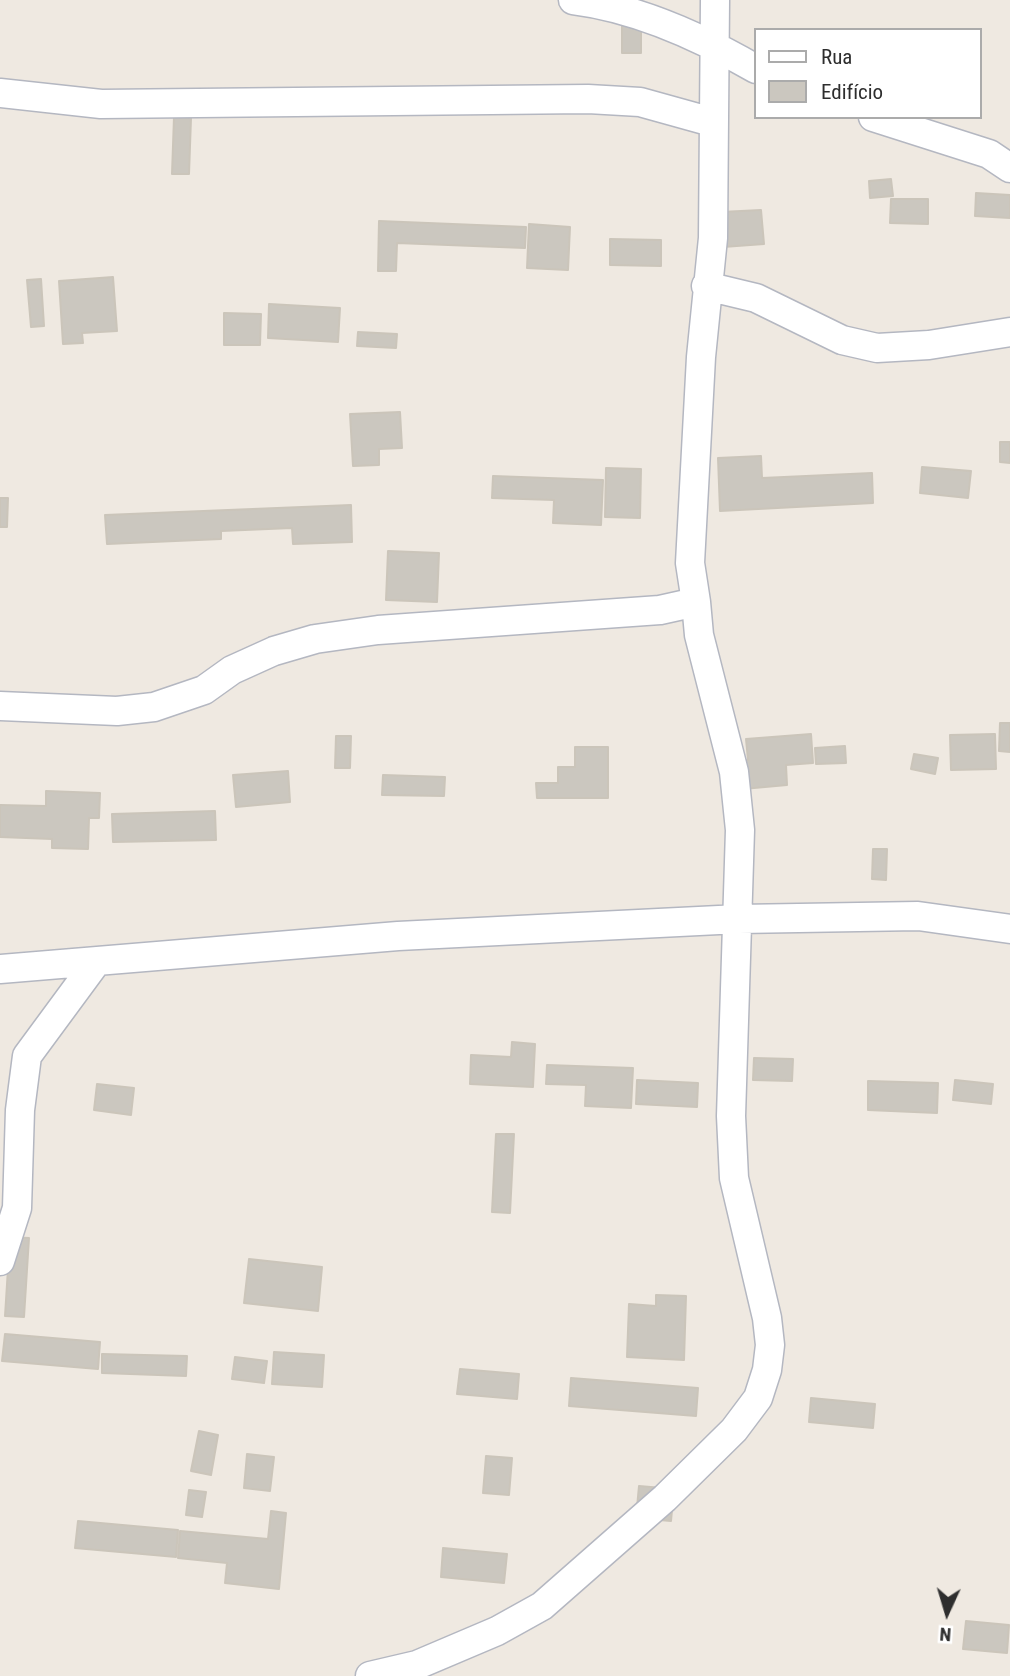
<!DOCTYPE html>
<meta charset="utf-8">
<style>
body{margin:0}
#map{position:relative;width:1010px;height:1676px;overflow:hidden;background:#efe9e1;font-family:"Roboto Condensed",sans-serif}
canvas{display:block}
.legend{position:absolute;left:754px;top:28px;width:228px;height:91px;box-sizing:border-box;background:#fff;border:2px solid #ababab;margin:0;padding:9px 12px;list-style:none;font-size:21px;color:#2e2e2e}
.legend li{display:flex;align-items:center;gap:14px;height:35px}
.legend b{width:35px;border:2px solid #ababab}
.north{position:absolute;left:912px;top:1578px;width:70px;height:70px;-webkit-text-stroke:5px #fff;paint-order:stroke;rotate:184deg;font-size:19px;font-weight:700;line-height:28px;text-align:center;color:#2e2e2e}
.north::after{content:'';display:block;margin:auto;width:24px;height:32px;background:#2e2e2e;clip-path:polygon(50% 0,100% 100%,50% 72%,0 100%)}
</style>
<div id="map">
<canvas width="1010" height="1676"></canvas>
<ul class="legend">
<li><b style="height:9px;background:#fff"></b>Rua</li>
<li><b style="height:19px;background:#cbc7bf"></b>Edifício</li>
</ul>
<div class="north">N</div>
</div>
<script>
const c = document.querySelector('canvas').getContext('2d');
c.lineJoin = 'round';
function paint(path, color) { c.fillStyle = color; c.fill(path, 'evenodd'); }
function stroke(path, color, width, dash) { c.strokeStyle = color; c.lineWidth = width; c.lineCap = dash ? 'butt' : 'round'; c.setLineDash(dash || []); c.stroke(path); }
const building = new Path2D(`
 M 622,26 L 641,26 L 641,53 L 622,53 Z
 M 174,117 L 191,118 L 189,174 L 172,174 Z
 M 891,179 L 893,196 L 870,198 L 869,181 Z
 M 976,193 L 1010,195 L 1010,218 L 975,216 Z
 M 891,199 L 928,199 L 928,224 L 890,223 Z
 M 761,210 L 764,244 L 723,247 L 721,212 Z
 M 379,221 L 526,227 L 525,248 L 397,243 L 396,271 L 378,271 Z
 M 529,224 L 570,227 L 568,270 L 527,268 Z
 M 610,239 L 661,240 L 661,266 L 610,265 Z
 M 113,277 L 117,331 L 82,333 L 83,343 L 63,344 L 59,281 Z
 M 41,279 L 44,326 L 31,327 L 27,280 Z
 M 269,304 L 340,308 L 338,342 L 268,338 Z
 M 224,313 L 261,314 L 260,345 L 224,345 Z
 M 358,332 L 397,334 L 396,348 L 357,346 Z
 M 400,412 L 402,448 L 379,449 L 379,465 L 353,466 L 350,414 Z
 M 1000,442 L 1010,442 L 1010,463 L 1000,462 Z
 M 761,456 L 762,478 L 872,473 L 873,503 L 720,511 L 718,458 Z
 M 922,467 L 971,471 L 968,498 L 920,493 Z
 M 606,468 L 641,469 L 640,518 L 605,517 Z
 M 493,476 L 603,480 L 601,525 L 553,523 L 554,500 L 492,498 Z
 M 0,498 L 8,498 L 7,527 L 0,527 Z
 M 351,505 L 352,542 L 293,544 L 292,528 L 221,531 L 221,539 L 107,544 L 105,515 Z
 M 388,551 L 439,553 L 437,602 L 386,600 Z
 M 1000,723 L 1010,723 L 1010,752 L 999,751 Z
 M 811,734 L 813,763 L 786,765 L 787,785 L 732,790 L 730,762 L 748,760 L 746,739 Z
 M 995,734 L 996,769 L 951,770 L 950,735 Z
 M 336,736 L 351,736 L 350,768 L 335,768 Z
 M 845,746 L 846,763 L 816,764 L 815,748 Z
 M 575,747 L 608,747 L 608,798 L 537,798 L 536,783 L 558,783 L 558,767 L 575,767 Z
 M 914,754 L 938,758 L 935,774 L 911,769 Z
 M 288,771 L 290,802 L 236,807 L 233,775 Z
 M 383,775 L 445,777 L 444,796 L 382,795 Z
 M 46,791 L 100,793 L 99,818 L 89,818 L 88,849 L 52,848 L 52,839 L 0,837 L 0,805 L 46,806 Z
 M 215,811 L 216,840 L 113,842 L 112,814 Z
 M 873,849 L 887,849 L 886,880 L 872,879 Z
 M 512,1042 L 535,1044 L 533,1087 L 470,1084 L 471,1055 L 511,1057 Z
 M 754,1058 L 793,1059 L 792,1081 L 753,1080 Z
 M 547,1065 L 633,1068 L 631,1108 L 585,1106 L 586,1085 L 546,1084 Z
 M 637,1080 L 698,1083 L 697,1107 L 636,1104 Z
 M 955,1080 L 993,1084 L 991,1104 L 953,1100 Z
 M 868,1081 L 938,1083 L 937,1113 L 868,1110 Z
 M 97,1084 L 134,1088 L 131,1115 L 94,1110 Z
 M 496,1134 L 514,1134 L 510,1213 L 492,1212 Z
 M 10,1237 L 29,1238 L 24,1317 L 5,1316 Z
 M 249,1259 L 322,1267 L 318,1311 L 244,1303 Z
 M 656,1295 L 686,1296 L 684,1360 L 627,1357 L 629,1304 L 656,1306 Z
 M 5,1334 L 100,1342 L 98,1369 L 2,1361 Z
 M 274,1352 L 324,1355 L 322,1387 L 272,1384 Z
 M 102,1354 L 187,1356 L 186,1376 L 102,1373 Z
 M 235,1357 L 267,1361 L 264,1383 L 232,1379 Z
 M 460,1369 L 519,1374 L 517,1399 L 457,1394 Z
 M 571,1378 L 698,1388 L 696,1416 L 569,1406 Z
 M 811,1398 L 875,1404 L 873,1428 L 809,1422 Z
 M 199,1431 L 218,1435 L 211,1475 L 191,1471 Z
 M 247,1454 L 274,1457 L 270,1491 L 244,1488 Z
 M 486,1456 L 512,1458 L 509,1495 L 483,1493 Z
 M 639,1486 L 674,1489 L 671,1521 L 636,1518 Z
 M 189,1490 L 206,1492 L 202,1517 L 186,1515 Z
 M 271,1511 L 286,1513 L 279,1589 L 225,1583 L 227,1563 L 178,1558 L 180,1531 L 268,1539 Z
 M 78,1521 L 178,1530 L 176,1557 L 75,1548 Z
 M 443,1548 L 507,1554 L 504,1583 L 441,1577 Z
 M 966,1621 L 1009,1625 L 1007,1653 L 963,1649 Z`);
paint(building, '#cbc7bf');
stroke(building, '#cbc5ba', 2);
const minor = new Path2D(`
 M 573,0 C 637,8 701,37 756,69
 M 0,93 L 101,104 L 588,99 L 640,102 L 712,122
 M 873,117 L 989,154 L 1010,168
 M 706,286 L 756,298 L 842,340 L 877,348 L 929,345 L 1010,332
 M 0,706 L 117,711 L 154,707 L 204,690 L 232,670 L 274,651 L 315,639 L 378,630 L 660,610 L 696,602 L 690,563 L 701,357 L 713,238 L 715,0
 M 0,969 L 398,936 L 739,919 L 918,916 L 1010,929
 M 0,1261 L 17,1208 L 20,1110 L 27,1056 L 97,961
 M 370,1676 L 417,1665 L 497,1631 L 542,1606 L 665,1498 L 734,1430 L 758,1398 L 767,1370 L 770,1345 L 767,1318 L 734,1178 L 731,1116 L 740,830 L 734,772 L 699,635 L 696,602`);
stroke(minor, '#b4b7c1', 31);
stroke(minor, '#fff', 28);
</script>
